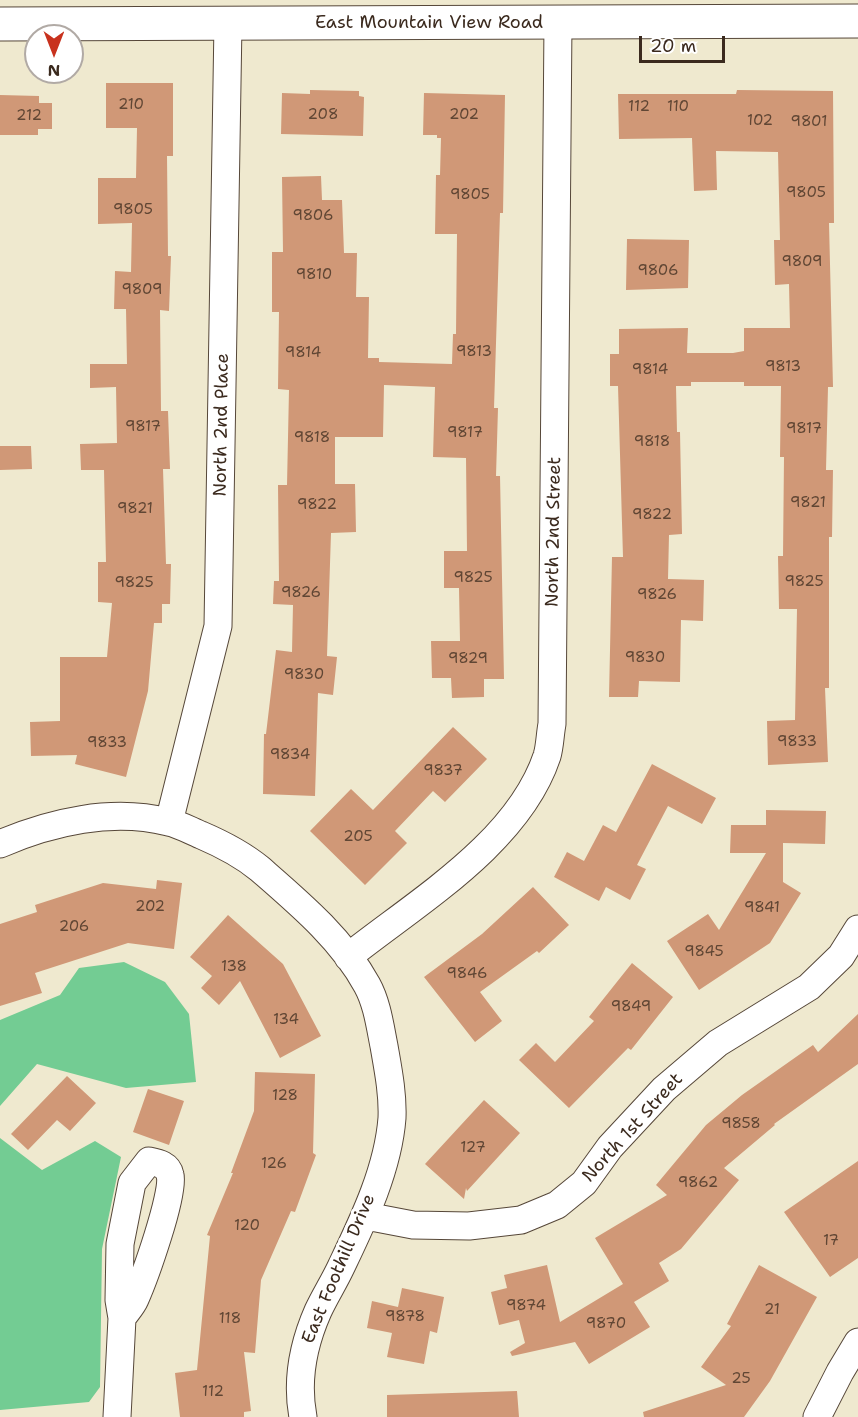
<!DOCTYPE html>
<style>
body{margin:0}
#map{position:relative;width:858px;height:1417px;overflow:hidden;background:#efe9cf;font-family:"Shantell Sans",sans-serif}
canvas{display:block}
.north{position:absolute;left:24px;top:24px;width:60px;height:60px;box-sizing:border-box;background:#fff;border:2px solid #b1aaa5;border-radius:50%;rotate:180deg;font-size:16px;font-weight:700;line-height:24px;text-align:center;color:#3b2a1e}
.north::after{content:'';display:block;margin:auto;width:21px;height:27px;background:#c8321e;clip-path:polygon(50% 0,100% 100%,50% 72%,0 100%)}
.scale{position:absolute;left:639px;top:36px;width:86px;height:27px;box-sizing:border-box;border:3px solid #3b2a1e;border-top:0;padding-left:8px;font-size:18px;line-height:21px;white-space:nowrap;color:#3b2a1e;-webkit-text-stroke:4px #fff;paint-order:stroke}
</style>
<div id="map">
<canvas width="858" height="1417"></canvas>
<div class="north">N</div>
<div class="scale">20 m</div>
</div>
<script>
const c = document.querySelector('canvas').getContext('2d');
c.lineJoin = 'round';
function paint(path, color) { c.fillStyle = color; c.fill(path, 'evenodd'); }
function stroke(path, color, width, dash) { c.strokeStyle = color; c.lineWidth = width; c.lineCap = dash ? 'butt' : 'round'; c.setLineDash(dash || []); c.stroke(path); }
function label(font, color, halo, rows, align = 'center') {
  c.font = font + ' "Shantell Sans",sans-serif'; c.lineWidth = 6; c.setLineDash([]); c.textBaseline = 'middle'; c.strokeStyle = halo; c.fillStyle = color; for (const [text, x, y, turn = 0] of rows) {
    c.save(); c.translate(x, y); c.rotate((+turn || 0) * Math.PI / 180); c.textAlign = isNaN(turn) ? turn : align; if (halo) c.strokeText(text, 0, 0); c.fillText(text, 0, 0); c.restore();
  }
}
paint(new Path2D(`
 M 124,962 L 165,982 L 189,1014 L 196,1082 L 126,1088 L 37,1064 L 0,1106 L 0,1020 L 60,995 L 79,968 Z
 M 0,1138 L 42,1170 L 95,1141 L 121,1157 L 102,1249 L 100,1387 L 89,1402 L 0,1410 Z`), '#73cc93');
paint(new Path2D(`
 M 106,83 L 173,83 L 173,156 L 167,156 L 168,256 L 171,256 L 169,311 L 160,310 L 161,411 L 168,411 L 170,469 L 163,469 L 166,564 L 171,564 L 170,604 L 162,604 L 162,623 L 154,623 L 148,691 L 126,777 L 75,764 L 77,755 L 31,756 L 30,722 L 60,721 L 60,657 L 107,657 L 112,603 L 98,602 L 98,562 L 106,562 L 104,470 L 81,470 L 80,444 L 117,443 L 116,387 L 90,388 L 90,364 L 127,364 L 126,309 L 114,309 L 115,271 L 131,272 L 132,223 L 98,224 L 98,178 L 136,178 L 137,128 L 106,128 Z
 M 310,90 L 359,91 L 359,96 L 364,97 L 363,136 L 281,134 L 282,93 L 310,94 Z
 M 737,90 L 833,91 L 834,223 L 829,223 L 833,387 L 828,387 L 826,470 L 833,470 L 832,537 L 829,537 L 829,688 L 825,688 L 828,762 L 768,765 L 767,721 L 795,720 L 797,609 L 779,609 L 778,556 L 783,556 L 784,457 L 780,457 L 781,386 L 744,386 L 744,382 L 691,382 L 691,386 L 676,386 L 677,432 L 680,432 L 682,534 L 669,535 L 668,579 L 704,580 L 703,621 L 681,620 L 680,682 L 639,681 L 638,697 L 609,697 L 612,557 L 623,557 L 618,386 L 610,386 L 610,354 L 619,354 L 619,329 L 688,328 L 687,353 L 733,353 L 744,351 L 744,328 L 790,328 L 789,284 L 775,285 L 774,240 L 780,240 L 778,152 L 716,151 L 717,190 L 694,191 L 692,138 L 619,139 L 618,94 L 736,94 Z
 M 424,93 L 505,95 L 503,213 L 500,213 L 494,408 L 498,408 L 496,476 L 500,476 L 504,679 L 484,679 L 484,697 L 452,698 L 451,678 L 432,678 L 431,641 L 460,641 L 459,588 L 444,588 L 444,551 L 467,551 L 466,458 L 433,457 L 435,387 L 384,385 L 383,437 L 335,437 L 335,484 L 355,484 L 356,532 L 331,533 L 327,656 L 337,657 L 333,695 L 318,693 L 315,796 L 263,794 L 264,734 L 266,734 L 276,650 L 292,652 L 293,605 L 273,604 L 274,581 L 279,581 L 278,485 L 287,485 L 289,390 L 278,389 L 279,312 L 272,312 L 272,252 L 283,252 L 282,177 L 321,176 L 322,200 L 342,200 L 344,253 L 357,253 L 356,297 L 369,297 L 368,358 L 379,358 L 379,362 L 452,364 L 453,334 L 456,334 L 457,234 L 435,234 L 436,175 L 440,175 L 441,138 L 437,138 L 437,135 L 423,135 Z
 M 0,95 L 39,96 L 39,103 L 52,103 L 52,129 L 38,129 L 38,135 L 0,135 Z
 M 627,239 L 689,240 L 688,288 L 626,290 Z
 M 0,446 L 31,446 L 32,469 L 0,470 Z
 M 453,727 L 487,759 L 445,802 L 433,791 L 395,831 L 407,843 L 365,885 L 310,831 L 351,789 L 373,810 Z
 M 652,764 L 716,798 L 702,824 L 668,806 L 637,865 L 646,869 L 630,900 L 606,887 L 599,901 L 554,877 L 567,852 L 584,861 L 603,825 L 616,832 Z
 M 766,810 L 826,811 L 825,844 L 783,843 L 783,882 L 801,893 L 770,943 L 699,990 L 667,941 L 708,914 L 719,930 L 766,853 L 730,853 L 731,825 L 766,825 Z
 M 157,880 L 182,883 L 174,949 L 128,943 L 35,973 L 42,993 L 0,1006 L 0,924 L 37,912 L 35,905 L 103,883 L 156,889 Z
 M 533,887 L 569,925 L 539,953 L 537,951 L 480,992 L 502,1021 L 475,1042 L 424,977 L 482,934 Z
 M 228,915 L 283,964 L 321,1036 L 280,1058 L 240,981 L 219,1005 L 201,988 L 212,976 L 190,957 Z
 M 632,963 L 673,997 L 631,1050 L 628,1048 L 569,1108 L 519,1060 L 536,1043 L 555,1062 L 594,1021 L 589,1017 Z
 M 858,1014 L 858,1064 L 774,1124 L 775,1125 L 724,1168 L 739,1180 L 681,1249 L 659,1263 L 669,1281 L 634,1302 L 650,1327 L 589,1364 L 575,1342 L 512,1356 L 510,1352 L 525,1343 L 519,1320 L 499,1325 L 491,1292 L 507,1288 L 504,1275 L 547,1265 L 560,1322 L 623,1284 L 595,1238 L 667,1195 L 656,1185 L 706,1125 L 742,1095 L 813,1045 L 818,1052 Z
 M 255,1072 L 315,1074 L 313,1153 L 316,1155 L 295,1212 L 291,1211 L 261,1280 L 255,1353 L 244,1352 L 251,1411 L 244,1412 L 244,1417 L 180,1417 L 175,1373 L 197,1370 L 210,1236 L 207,1235 L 233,1173 L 231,1173 L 254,1111 Z
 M 67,1076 L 96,1103 L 70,1131 L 57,1120 L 28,1150 L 11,1134 Z
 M 148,1089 L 184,1101 L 169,1145 L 133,1132 Z
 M 484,1100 L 520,1133 L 467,1191 L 466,1188 L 464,1199 L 425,1164 Z
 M 858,1161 L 858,1258 L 830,1277 L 784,1212 Z
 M 759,1265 L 817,1297 L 770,1381 L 744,1417 L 644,1417 L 643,1412 L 726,1385 L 701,1367 L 731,1326 L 727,1324 Z
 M 402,1288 L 444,1297 L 437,1333 L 430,1331 L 424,1364 L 387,1357 L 392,1333 L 367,1328 L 372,1301 L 398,1307 Z
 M 517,1391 L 519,1417 L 387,1417 L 387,1395 Z`), '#d09877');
const street = new Path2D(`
 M 169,822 L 218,626 L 228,23
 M 0,844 C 51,822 112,808 168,822 C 179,824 191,831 201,835 C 222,844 243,855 260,869 C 299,903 342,939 367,985 C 377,1003 380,1026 384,1046 C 388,1069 393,1094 392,1118 C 388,1170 363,1221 341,1267 C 334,1282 325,1296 318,1311 C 303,1345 296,1380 303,1417
 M 348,957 C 417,902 518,843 547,756 C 550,746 550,734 552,724 L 558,22
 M 366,1216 L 413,1225 L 469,1226 L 521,1220 L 557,1205 L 584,1183 L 610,1147 L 664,1089 L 718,1043 L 809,987 L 841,956 L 858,929
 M 117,1417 L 122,1318 L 119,1300 L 120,1244 L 132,1183 L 149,1161 C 159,1163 168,1165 170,1175 C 175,1193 144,1279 135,1299 C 132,1306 126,1312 122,1318
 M 817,1417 L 840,1372 L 858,1342`);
const secondary = new Path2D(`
 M 0,24 L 858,21`);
stroke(street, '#564739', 29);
stroke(secondary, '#564739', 35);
stroke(street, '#fff', 27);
stroke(secondary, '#fff', 33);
label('15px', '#604634', null, [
 ["210",131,105],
 ["112",639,107],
 ["110",678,107],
 ["208",323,115],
 ["202",464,115],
 ["212",29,116],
 ["102",760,121],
 ["9801",809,122],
 ["9805",806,193],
 ["9805",470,195],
 ["9805",133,210],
 ["9806",313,216],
 ["9809",802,262],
 ["9806",658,271],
 ["9810",314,275],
 ["9809",142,290],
 ["9813",474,352],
 ["9814",303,353],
 ["9813",783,367],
 ["9814",650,370],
 ["9817",143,427],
 ["9817",804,429],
 ["9817",465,433],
 ["9818",312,438],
 ["9818",652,442],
 ["9821",808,503],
 ["9822",317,505],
 ["9821",135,509],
 ["9822",652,515],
 ["9825",473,578],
 ["9825",804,582],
 ["9825",134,583],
 ["9826",301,593],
 ["9826",657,595],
 ["9830",645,658],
 ["9829",468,659],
 ["9830",304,675],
 ["9833",797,742],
 ["9833",107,743],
 ["9834",290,755],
 ["9837",443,771],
 ["205",358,837],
 ["202",150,907],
 ["9841",762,908],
 ["206",74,927],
 ["9845",704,952],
 ["138",234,967],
 ["9846",467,974],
 ["9849",631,1007],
 ["134",286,1020],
 ["128",285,1096],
 ["9858",741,1124],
 ["127",473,1148],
 ["126",274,1164],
 ["9862",698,1183],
 ["120",247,1226],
 ["17",831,1241],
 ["9874",526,1306],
 ["21",772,1310],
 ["9878",405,1317],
 ["118",230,1319],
 ["9870",606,1324],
 ["25",741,1379],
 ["112",213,1392]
]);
label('18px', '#3b2a1e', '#fff', [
 ["East Mountain View Road",429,23],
 ["North 2nd Place",222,425,-89],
 ["North 2nd Street",554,532,-89],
 ["North 1st Street",633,1128,-48],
 ["East Foothill Drive",339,1269,-67]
]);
</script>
